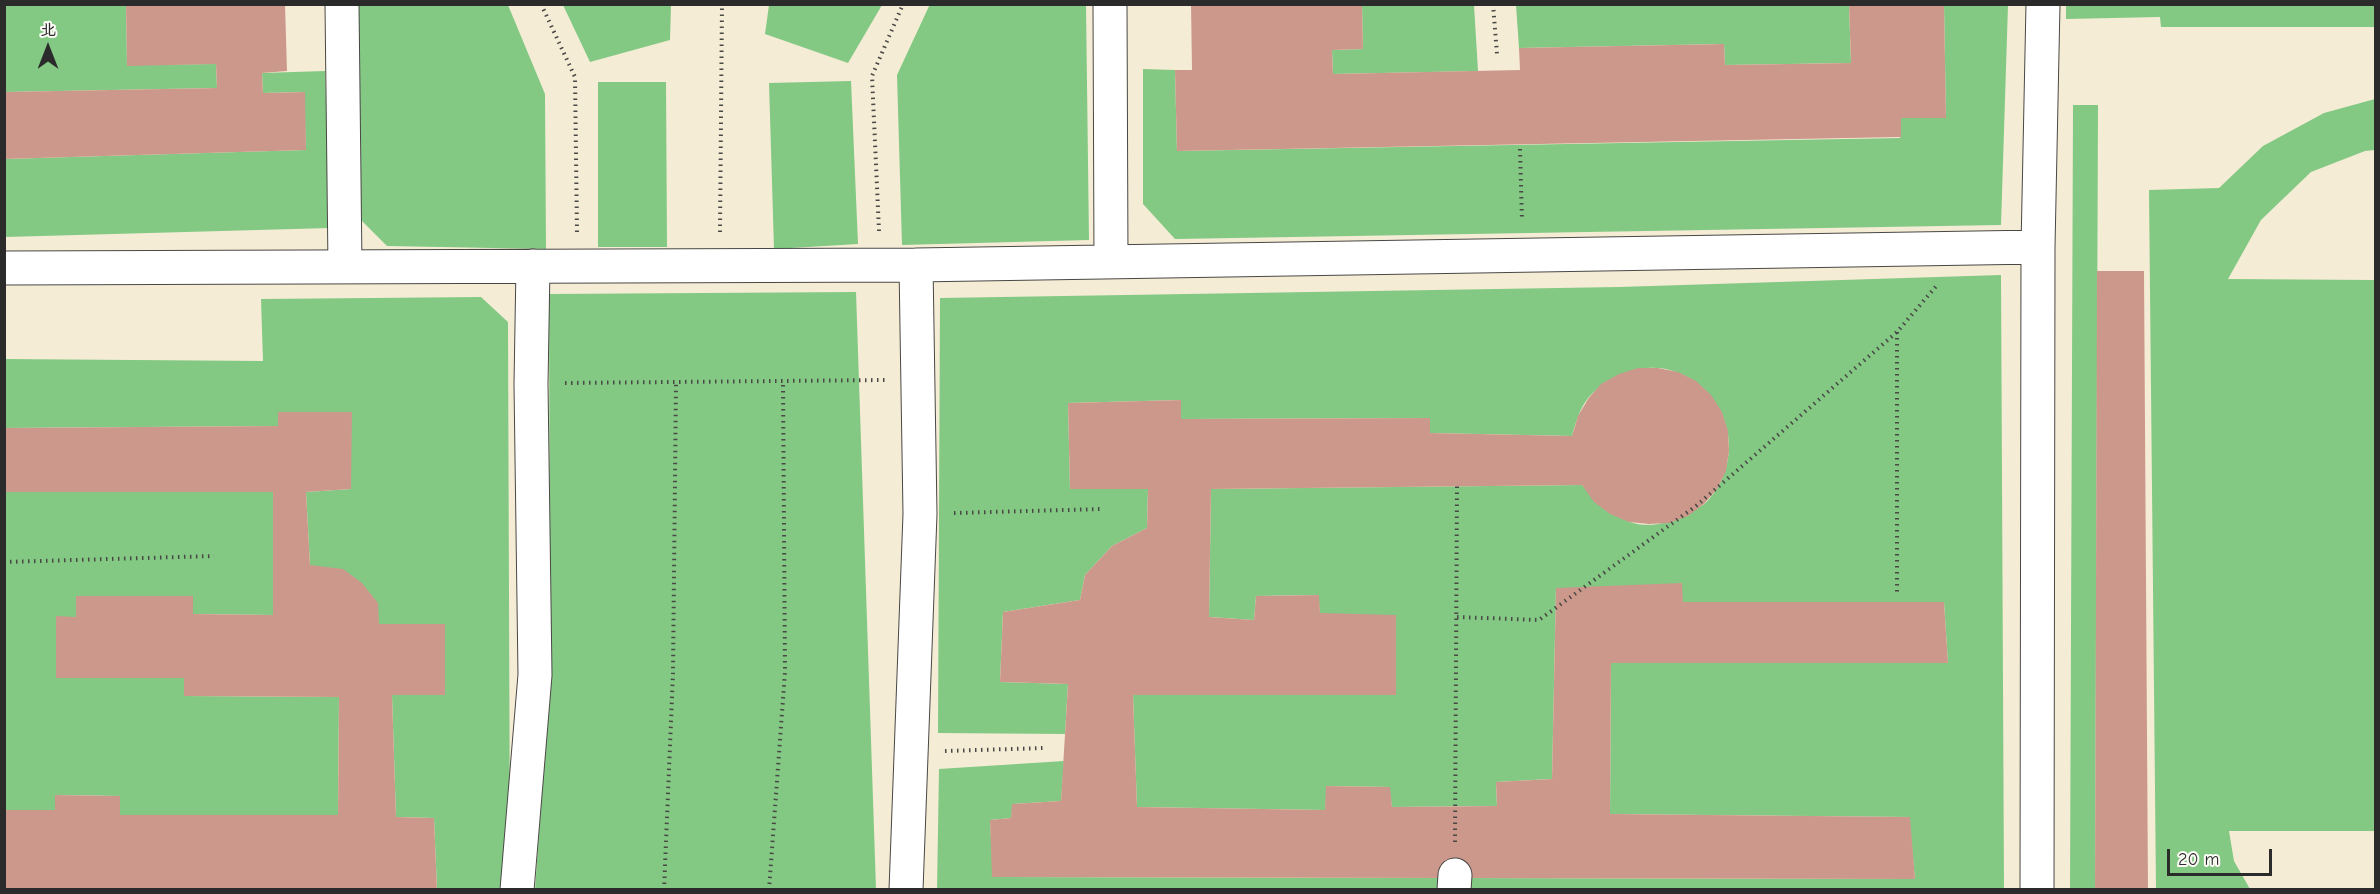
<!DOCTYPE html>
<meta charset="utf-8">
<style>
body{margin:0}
#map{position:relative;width:2380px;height:894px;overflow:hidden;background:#f5ecd6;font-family:"Comic Neue","LXGW WenKai TC",sans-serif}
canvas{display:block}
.frame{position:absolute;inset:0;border:6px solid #2b2b2b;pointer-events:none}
.north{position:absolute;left:18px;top:18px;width:60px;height:60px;-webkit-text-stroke:4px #fdfcf7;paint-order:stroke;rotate:0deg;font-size:16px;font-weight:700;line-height:24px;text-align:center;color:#2b2b2b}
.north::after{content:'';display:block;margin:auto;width:21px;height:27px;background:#2b2b2b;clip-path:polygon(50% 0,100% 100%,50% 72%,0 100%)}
.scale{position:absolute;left:2167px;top:849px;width:105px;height:27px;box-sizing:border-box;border:3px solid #2b2b2b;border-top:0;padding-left:8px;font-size:18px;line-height:21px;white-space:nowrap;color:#2b2b2b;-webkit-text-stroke:4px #fdfcf7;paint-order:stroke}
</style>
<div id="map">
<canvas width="2380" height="894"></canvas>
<div class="frame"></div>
<div class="north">北</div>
<div class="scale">20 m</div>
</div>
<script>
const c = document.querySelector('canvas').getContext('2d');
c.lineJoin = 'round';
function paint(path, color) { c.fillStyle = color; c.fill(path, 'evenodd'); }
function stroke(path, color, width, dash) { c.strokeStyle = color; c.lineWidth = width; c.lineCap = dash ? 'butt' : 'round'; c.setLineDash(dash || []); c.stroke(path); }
paint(new Path2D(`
 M 930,4 L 1086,5 L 1089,240 L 902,245 L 897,75 Z
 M 4,5 L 126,5 L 127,65 L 216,64 L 217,88 L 5,92 Z
 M 355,5 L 508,5 L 545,94 L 546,249 L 387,246 L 359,218 Z
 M 563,5 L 671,5 L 670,40 L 590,62 Z
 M 769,5 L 881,4 L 882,5 L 848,63 L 765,34 Z
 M 1362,5 L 1474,5 L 1478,71 L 1333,74 L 1332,50 L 1363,49 Z
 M 1516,5 L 1849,5 L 1851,63 L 1725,65 L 1724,44 L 1519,48 Z
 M 1944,5 L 2008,5 L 2001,225 L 1175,239 L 1143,204 L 1143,69 L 1175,70 L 1177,151 L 1900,138 L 1901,118 L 1946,117 Z
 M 2066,5 L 2375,5 L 2375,27 L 2161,27 L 2160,17 L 2066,19 Z
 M 325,71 L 330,228 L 5,237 L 4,159 L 306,150 L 304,92 L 263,93 L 262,73 Z
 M 851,81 L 858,244 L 774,249 L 769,83 Z
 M 598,82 L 666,82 L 667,247 L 598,247 Z
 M 2375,99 L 2375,150 L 2365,151 L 2311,172 L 2261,220 L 2228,279 L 2375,280 L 2375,831 L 2229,831 L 2234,861 L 2250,889 L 2156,889 L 2149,190 L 2219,188 L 2263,146 L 2324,113 Z
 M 2073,105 L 2098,105 L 2095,889 L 2070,890 Z
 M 2001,275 L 2004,889 L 937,890 L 939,769 L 1064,761 L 1061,801 L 1013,804 L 1011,818 L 990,820 L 993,877 L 1915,879 L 1909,817 L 1610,814 L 1611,663 L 1948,663 L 1944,602 L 1683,602 L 1556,588 L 1552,779 L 1496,782 L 1497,806 L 1392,807 L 1389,787 L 1327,786 L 1325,810 L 1137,807 L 1133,695 L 1320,613 L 1318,595 L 1256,596 L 1254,620 L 1209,617 L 1211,489 L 1582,485 C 1594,494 1618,517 1630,522 C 1647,528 1667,524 1683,515 C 1689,512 1697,509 1703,505 C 1711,499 1717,488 1722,479 C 1743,433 1715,380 1666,369 C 1654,367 1642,367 1630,372 C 1593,388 1583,395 1572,436 L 1430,433 L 1430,418 L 1181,419 L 1180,400 L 1068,403 L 1070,489 L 1148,489 L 1147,528 L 1112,546 L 1085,575 L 1080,600 L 1003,612 L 1000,682 L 1068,684 L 1065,734 L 938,733 L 940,298 L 1619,287 Z
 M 856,292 L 876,889 L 535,890 L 550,673 L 549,294 Z
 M 481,297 L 508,322 L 510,864 L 499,889 L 437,889 L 434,818 L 396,817 L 392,695 L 445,694 L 445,624 L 379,624 L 310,565 L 306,492 L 351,489 L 351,412 L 278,412 L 278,426 L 5,428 L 4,359 L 263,361 L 261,299 Z
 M 5,492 L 273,492 L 273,615 L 193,614 L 193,596 L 76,596 L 76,617 L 56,617 L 56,678 L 184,678 L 184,696 L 339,697 L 338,815 L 120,815 L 120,796 L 56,795 L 55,810 L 5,810 Z`), '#83c984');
paint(new Path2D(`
 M 126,4 L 285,4 L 287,71 L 262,73 L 263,93 L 305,92 L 306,150 L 4,159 L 4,92 L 217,88 L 216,64 L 127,66 Z
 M 1191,4 L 1362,4 L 1363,49 L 1332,50 L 1333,74 L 1520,70 L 1519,48 L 1724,44 L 1725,65 L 1851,63 L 1849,4 L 1944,4 L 1946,118 L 1901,118 L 1901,137 L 1177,151 L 1175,70 L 1192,70 Z
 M 2097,271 L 2144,271 L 2148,890 L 2095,890 Z
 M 1638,368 L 1658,368 L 1678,372 L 1696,381 L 1711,395 L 1722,412 L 1728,431 L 1729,451 L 1726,471 L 1717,489 L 1704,504 L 1688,516 L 1669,523 L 1649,524 L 1629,522 L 1610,514 L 1594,502 L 1582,485 L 1211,489 L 1209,617 L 1254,620 L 1256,596 L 1319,595 L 1320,613 L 1396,615 L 1396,695 L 1133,695 L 1137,807 L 1325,810 L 1326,786 L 1390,787 L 1392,807 L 1497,806 L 1496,782 L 1552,779 L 1556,588 L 1682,583 L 1683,602 L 1944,602 L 1948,663 L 1611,663 L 1610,814 L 1910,817 L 1915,879 L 992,877 L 990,820 L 1011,818 L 1012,804 L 1061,801 L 1068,684 L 1000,682 L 1003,612 L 1080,600 L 1085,575 L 1112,546 L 1147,528 L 1148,489 L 1070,489 L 1068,403 L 1181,400 L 1181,419 L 1430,418 L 1430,433 L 1572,436 L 1578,416 L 1588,399 L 1601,384 L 1619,374 Z
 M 278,412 L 352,412 L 351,489 L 306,492 L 310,565 L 343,569 L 362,583 L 378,603 L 379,624 L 445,624 L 445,695 L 392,695 L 396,817 L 434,818 L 437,890 L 4,890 L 4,810 L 55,810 L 55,795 L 120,796 L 120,815 L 338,815 L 339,697 L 184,696 L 184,678 L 56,678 L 56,616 L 76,617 L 76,596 L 193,596 L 193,614 L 273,615 L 273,492 L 4,492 L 4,428 L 278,426 Z`), '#cd988c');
const minor = new Path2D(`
 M 342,4 L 345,267
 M 1110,4 L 1111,261
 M 4,268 L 916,265 L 2038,247
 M 517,890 L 535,675 L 531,384 L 533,266
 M 906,890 L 920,514 L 916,265
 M 1454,890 L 1455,875
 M 2037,890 L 2038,247 L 2043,4`);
stroke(minor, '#494845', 35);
stroke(new Path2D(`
 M 541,4 L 575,77 L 577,233
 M 1493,4 L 1497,54
 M 1520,149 L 1522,220
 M 879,231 L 872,76 L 903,4
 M 720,232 L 722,4
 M 1897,332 L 1897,596
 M 565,383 L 885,380
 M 954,513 L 1102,509
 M 4,562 L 214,556
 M 1457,617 L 1539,620 L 1696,506 L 1897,332 L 1938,284
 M 945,751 L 1044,748
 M 1455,842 L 1457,486
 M 664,890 L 673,673 L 676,382
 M 769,890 L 785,672 L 783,381`), '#494845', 4, [1.5, 4.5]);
stroke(minor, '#fff', 33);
</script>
